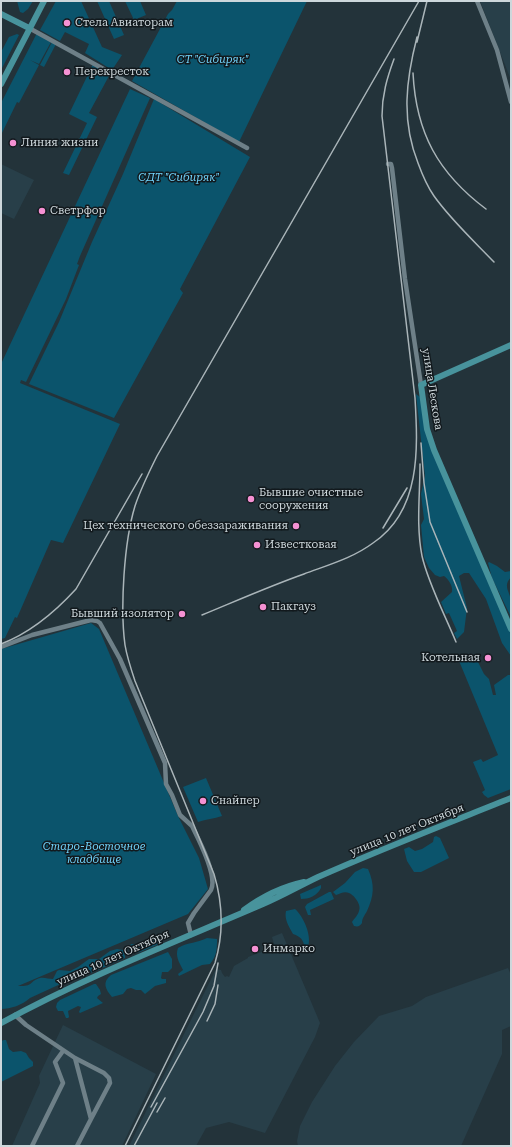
<!DOCTYPE html>
<meta charset="utf-8">
<style>
body{margin:0}
#map{position:relative;width:512px;height:1147px;overflow:hidden;background:#23333a;font-family:"Roboto Serif",serif}
canvas{display:block}
.frame{position:absolute;inset:0;border:2px solid #cdd7db;pointer-events:none}
</style>
<div id="map">
<canvas width="512" height="1147"></canvas>
<div class="frame"></div>
</div>
<script>
const c = document.querySelector('canvas').getContext('2d');
c.lineJoin = 'round';
function paint(path, color) { c.fillStyle = color; c.fill(path, 'evenodd'); }
function stroke(path, color, width, dash) { c.strokeStyle = color; c.lineWidth = width; c.lineCap = dash ? 'butt' : 'round'; c.setLineDash(dash || []); c.stroke(path); }
function label(font, color, halo, rows, align = 'center') {
  c.font = font + ' "Roboto Serif",serif'; c.lineWidth = 3; c.setLineDash([]); c.textBaseline = 'middle'; c.strokeStyle = halo; c.fillStyle = color; for (const [text, x, y, turn = 0] of rows) {
    c.save(); c.translate(x, y); c.rotate((+turn || 0) * Math.PI / 180); c.textAlign = isNaN(turn) ? turn : align; if (halo) c.strokeText(text, 0, 0); c.fillText(text, 0, 0); c.restore();
  }
}
paint(new Path2D(`
 M 480,1 L 511,1 L 511,80 Z
 M 1,164 L 34,180 L 14,219 L 1,213 Z
 M 282,933 L 320,1023 L 315,1037 L 265,1133 L 229,1122 L 206,1128 L 196,1146 L 129,1146 L 216,969 L 221,970 L 222,973 L 225,977 L 227,976 L 229,977 L 234,966 L 248,958 L 248,957 L 275,947 L 272,937 Z
 M 508,968 L 511,975 L 511,1026 L 502,1030 L 502,1054 L 461,1146 L 298,1146 L 297,1141 L 300,1126 L 312,1102 L 335,1066 L 354,1042 L 379,1016 L 412,1006 L 426,997 Z
 M 63,1025 L 156,1074 L 122,1146 L 12,1146 L 40,1083 L 39,1076 Z`), '#283f49');
paint(new Path2D(`
 M 17,1 L 33,1 L 28,9 L 23,13 L 20,12 Z
 M 56,1 L 81,1 L 102,47 L 122,55 L 112,70 L 85,53 L 89,44 L 65,32 L 60,41 L 40,30 Z
 M 97,1 L 109,1 L 124,35 L 114,39 Z
 M 125,1 L 140,1 L 146,15 L 134,20 Z
 M 177,1 L 307,1 L 239,142 L 132,81 L 168,14 L 172,10 Z
 M 37,33 L 51,42 L 39,64 L 30,60 L 39,65 L 19,103 L 17,102 L 1,135 L 1,103 Z
 M 17,34 L 19,35 L 1,70 L 1,52 L 9,37 Z
 M 52,42 L 56,44 L 44,67 L 40,65 Z
 M 93,64 L 110,74 L 89,113 L 97,117 L 69,175 L 63,173 L 87,123 L 69,114 Z
 M 130,89 L 150,98 L 80,256 L 77,264 L 79,265 L 66,299 L 26,382 L 21,380 L 20,383 L 120,424 L 63,543 L 51,540 L 17,618 L 15,617 L 5,638 L 1,639 L 1,364 Z
 M 154,99 L 250,157 L 180,289 L 183,293 L 114,418 L 29,384 L 59,322 L 92,242 L 123,174 Z
 M 416,394 L 420,397 L 424,418 L 511,634 L 511,656 L 502,643 L 486,599 L 469,573 L 464,573 L 459,576 L 467,608 L 464,632 L 457,639 L 454,633 L 457,631 L 449,613 L 446,614 L 441,602 L 452,592 C 453,586 449,580 444,576 L 440,577 L 435,575 L 429,568 L 424,557 L 421,525 L 424,519 L 421,494 L 425,476 Z
 M 489,562 L 497,566 L 505,572 L 511,571 L 511,577 C 503,586 509,590 511,600 C 512,605 511,612 511,617 L 492,578 L 488,563 Z
 M 91,623 L 99,629 L 178,816 L 199,858 L 208,889 L 188,914 L 18,986 C 34,987 29,981 40,978 C 44,977 49,979 53,979 L 57,971 L 59,970 L 70,971 L 78,967 L 89,959 L 99,959 L 110,951 L 117,949 L 123,950 L 125,956 L 125,958 L 93,972 L 80,975 L 30,998 C 22,1005 11,1009 1,1009 L 1,649 Z
 M 470,654 L 475,656 L 484,674 L 489,679 L 493,695 L 496,695 L 494,685 L 508,675 L 511,675 L 511,789 L 488,798 L 484,795 L 482,792 L 485,790 L 473,762 L 481,759 L 483,762 L 498,755 L 457,656 L 464,657 Z
 M 206,778 L 222,816 C 214,819 206,819 198,822 L 183,787 Z
 M 436,836 L 440,838 L 449,858 L 421,872 L 414,872 L 407,861 L 404,849 L 409,847 L 415,851 L 422,849 L 433,842 L 434,837 Z
 M 363,868 L 368,869 C 375,885 374,896 367,911 C 365,915 362,918 362,923 C 360,926 358,927 354,926 L 352,922 C 354,919 358,915 359,911 C 362,905 354,895 349,893 C 344,891 340,894 336,895 L 333,892 L 345,883 L 355,872 Z
 M 321,885 L 321,888 C 317,896 309,899 301,899 L 300,894 Z
 M 329,892 L 331,892 L 334,899 L 310,910 L 311,915 L 308,915 L 305,907 L 307,904 Z
 M 295,909 C 304,917 312,936 308,947 L 305,948 C 303,939 301,937 293,934 C 289,927 284,919 286,911 Z
 M 159,938 L 161,939 L 159,944 L 140,952 L 132,953 L 129,948 L 131,944 L 140,945 Z
 M 207,938 L 217,939 C 217,948 217,956 210,964 L 202,965 L 179,976 L 178,974 L 183,970 C 179,962 175,956 178,948 C 188,942 198,943 207,938 Z
 M 168,952 L 172,959 L 172,968 L 168,972 L 162,972 L 161,978 L 162,979 L 166,979 L 166,983 L 155,986 L 145,994 L 141,990 L 136,990 L 131,988 L 127,989 L 123,994 L 112,997 C 105,989 102,982 111,975 Z
 M 94,984 L 96,984 L 100,990 L 101,994 L 98,996 L 97,998 L 103,1003 L 80,1013 L 79,1012 L 81,1007 L 78,1006 L 68,1011 L 69,1017 L 68,1018 L 66,1018 L 63,1011 L 58,1011 L 56,1007 L 57,1003 L 60,1000 Z
 M 4,1040 L 6,1040 L 9,1049 L 13,1052 L 21,1051 L 26,1053 L 29,1058 L 33,1062 L 33,1066 L 1,1082 L 1,1041 Z`), '#0b546c');
stroke(new Path2D(`
 M 477,1 L 497,50 L 511,102
 M 29,28 L 247,148
 M 388,164 L 391,164 L 392,168 L 405,279 L 421,385
 M 1,647 L 32,635 L 91,620 L 97,621 L 100,623 L 120,659 L 165,763 L 166,784 L 172,795 L 180,815 L 192,826 C 199,840 218,876 211,890 L 194,913 L 188,923 L 191,935
 M 15,1015 L 26,1025 L 75,1058 L 91,1119 L 77,1146
 M 75,1058 L 104,1073 L 109,1078 L 110,1083 L 91,1119
 M 32,1146 L 63,1083 L 55,1062 L 63,1051`), '#6e8088', 4.5);
stroke(new Path2D(`
 M 1,14 L 29,28
 M 1,84 L 44,1
 M 511,345 L 421,385 L 427,429 L 434,450 L 511,629
 M 244,910 C 263,896 281,887 304,882
 M 1,1023 C 85,977 175,942 263,904 C 282,896 299,886 318,877 C 381,849 446,824 511,798`), '#48939c', 6);
stroke(new Path2D(`
 M 417,37 C 406,80 401,120 418,163 C 422,174 427,186 434,196 C 451,220 474,241 494,262
 M 417,42 L 427,1
 M 413,73 C 416,133 438,173 486,209
 M 421,443 L 424,483 L 430,522 L 467,612
 M 420,464 C 420,495 416,526 422,556 C 428,583 445,615 456,642
 M 383,528 L 407,488
 M 202,615 C 236,601 270,586 304,574 C 328,565 353,558 373,543 C 421,511 418,449 415,398 L 382,116 C 382,95 387,78 394,59
 M 1,644 C 30,633 55,612 76,589 L 142,474
 M 207,1021 L 215,1004 L 218,985
 M 151,1107 L 203,1012 L 214,986 L 218,963
 M 157,1112 L 165,1098
 M 125,1146 L 215,963 C 224,933 223,904 214,874 L 135,681 C 131,669 127,657 125,645 C 120,608 124,542 135,506 C 141,488 149,472 157,456 L 419,1
 M 134,1146 L 157,1103`), '#aab5b9', 1.5);
for (const [x, y, r, color] of [
 [67,23,4,"#f591d3"],
 [67,72,4,"#f591d3"],
 [13,143,4,"#f591d3"],
 [42,211,4,"#f591d3"],
 [251,499,4,"#f591d3"],
 [296,526,4,"#f591d3"],
 [257,545,4,"#f591d3"],
 [263,607,4,"#f591d3"],
 [182,614,4,"#f591d3"],
 [488,658,4,"#f591d3"],
 [203,801,4,"#f591d3"],
 [255,949,4,"#f591d3"]
]) { const dot = new Path2D(); dot.arc(x, y, r, 0, 2 * Math.PI); c.fillStyle = color; c.fill(dot); stroke(dot, '#12191d', 1.5); }
label('11px', '#cdd7db', '#12191d', [
 ["Стела Авиаторам",75,23],
 ["Перекресток",75,72],
 ["Линия жизни",21,143],
 ["Светрфор",50,211],
 ["Бывшие очистные",259,493],
 ["сооружения",259,506],
 ["Цех технического обеззараживания",288,526,"right"],
 ["Известковая",265,545],
 ["Пакгауз",271,607],
 ["Бывший изолятор",174,614,"right"],
 ["Котельная",480,658,"right"],
 ["Снайпер",211,801],
 ["Инмарко",263,949]
], 'left');
label('italic 11px', '#6fd1f8', '#12191d', [
 ["СТ \"Сибиряк\"",213,60],
 ["СДТ \"Сибиряк\"",179,178],
 ["Старо-Восточное",94,847],
 ["кладбище",94,860]
]);
label('11px', '#cdd7db', '#12191d', [
 ["улица Лескова",432,389,81],
 ["улица 10 лет Октября",407,830,-22],
 ["улица 10 лет Октября",113,958,-24]
]);
</script>
